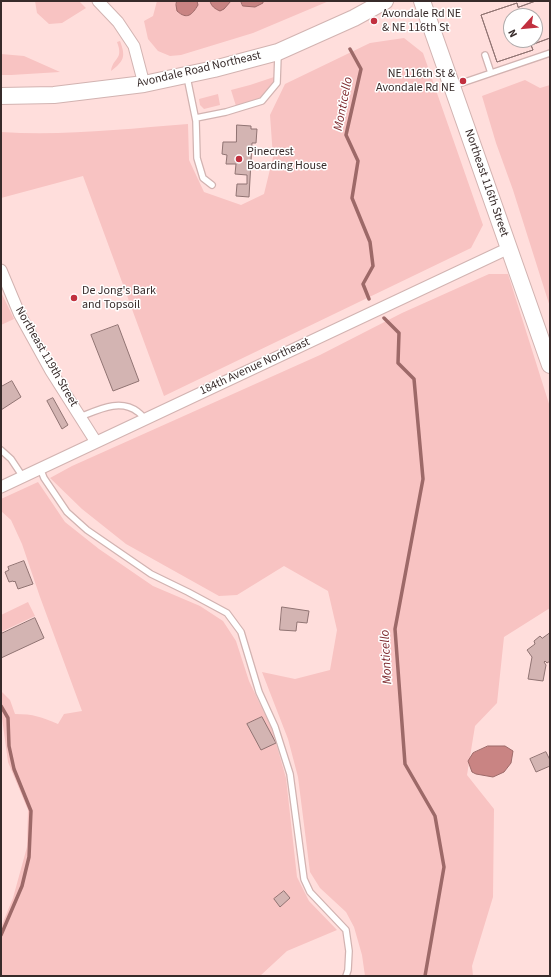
<!DOCTYPE html>
<style>
body{margin:0}
#map{position:relative;width:551px;height:977px;overflow:hidden;background:#ffdedc;font-family:"Source Sans 3",sans-serif}
canvas{display:block}
.frame{position:absolute;inset:0;border:2px solid #372b2a;pointer-events:none}
.north{position:absolute;left:503px;top:8px;width:40px;height:40px;box-sizing:border-box;background:#fff;border:1px solid #afaaaa;border-radius:50%;rotate:243deg;font-size:11px;font-weight:700;line-height:16px;text-align:center;color:#372b2a}
.north::after{content:'';display:block;margin:auto;width:14px;height:18px;background:#c1303f;clip-path:polygon(50% 0,100% 100%,50% 72%,0 100%)}
</style>
<div id="map">
<canvas width="551" height="977"></canvas>
<div class="frame"></div>
<div class="north">N</div>
</div>
<script>
const c = document.querySelector('canvas').getContext('2d');
c.lineJoin = 'round';
function paint(path, color) { c.fillStyle = color; c.fill(path, 'evenodd'); }
function stroke(path, color, width, dash) { c.strokeStyle = color; c.lineWidth = width; c.lineCap = dash ? 'butt' : 'round'; c.setLineDash(dash || []); c.stroke(path); }
function label(font, color, halo, rows, align = 'center') {
  c.font = font + ' "Source Sans 3",sans-serif'; c.lineWidth = 3; c.setLineDash([]); c.textBaseline = 'middle'; c.strokeStyle = halo; c.fillStyle = color; for (const [text, x, y, turn = 0] of rows) {
    c.save(); c.translate(x, y); c.rotate((+turn || 0) * Math.PI / 180); c.textAlign = isNaN(turn) ? turn : align; if (halo) c.strokeText(text, 0, 0); c.fillText(text, 0, 0); c.restore();
  }
}
paint(new Path2D(`
 M 35,1 L 79,1 L 86,8 L 62,23 L 49,24 L 37,13 Z
 M 157,1 L 329,1 L 253,33 L 181,55 L 170,56 L 158,51 L 148,39 L 144,21 L 153,16 Z
 M 404,38 L 423,53 L 483,225 L 471,248 L 164,396 L 83,176 L 1,198 L 1,132 C 63,136 125,129 188,124 L 189,160 L 204,192 L 241,205 L 264,194 L 273,157 L 270,115 L 285,84 L 370,43 Z
 M 120,41 C 126,57 124,61 111,71 C 113,57 124,60 117,42 Z
 M 1,54 L 24,56 L 60,72 L 11,75 L 1,75 Z
 M 274,77 L 274,83 L 263,97 L 255,101 L 236,106 L 231,90 L 250,85 Z
 M 525,80 L 540,88 L 550,85 L 550,307 L 513,190 L 496,143 L 482,96 Z
 M 218,94 L 220,105 L 204,109 L 200,105 L 199,99 Z
 M 489,274 L 508,274 L 550,407 L 550,608 L 504,637 L 497,703 L 475,726 L 467,775 L 494,809 L 493,897 L 472,966 L 473,976 L 365,976 L 362,955 L 354,927 L 346,912 L 320,888 L 310,872 L 298,777 L 288,739 L 262,672 L 295,679 L 330,670 L 337,630 L 328,591 L 284,566 L 237,595 L 219,596 L 126,544 L 82,509 L 50,478 L 72,466 L 320,355 L 402,313 Z
 M 1,292 L 14,319 L 1,325 Z
 M 38,482 L 65,522 L 99,549 L 153,586 L 200,606 L 223,621 L 236,641 L 249,681 L 271,727 L 278,750 L 286,778 L 297,877 L 309,901 L 337,930 L 287,951 L 260,976 L 1,976 L 1,927 L 13,898 L 27,847 L 28,810 L 8,762 L 2,718 L 1,716 L 1,691 L 10,700 L 15,714 C 34,714 41,717 58,724 L 64,714 L 82,711 L 40,597 L 22,544 L 11,520 L 1,511 L 1,499 Z
 M 28,602 L 35,616 L 1,632 L 1,615 Z`), '#f8c3c2');
const water = new Path2D(`
 M 177,1 L 197,1 L 198,5 C 192,15 187,20 177,11 L 176,5 Z
 M 210,1 L 231,1 L 224,9 L 220,11 C 215,9 211,6 210,1 Z
 M 241,1 L 263,1 L 263,3 L 255,7 L 243,6 Z
 M 488,746 L 505,746 L 513,751 L 511,763 L 504,772 L 493,777 L 476,774 L 472,772 L 468,761 L 473,753 Z`);
paint(water, '#c98483');
stroke(water, '#9d6968', 1);
stroke(new Path2D(`
 M 350,49 L 361,69 L 346,135 L 358,161 L 352,198 L 370,242 L 373,266 L 363,284 L 369,299
 M 384,318 L 399,333 L 398,363 L 414,379 L 423,479 L 395,629 L 405,764 L 435,816 L 444,867 L 425,976
 M 1,706 L 8,718 L 9,746 L 14,769 L 31,811 L 29,857 L 22,886 L 1,935`), '#9d6968', 3.5);
const building = new Path2D(`
 M 536,1 L 550,1 L 550,38 L 531,45 L 533,50 L 497,62 L 481,15 L 517,3 L 518,7 ZM 511,16 L 535,16 L 535,40 L 511,40 Z
 M 536,1 L 550,1 L 550,38 L 531,45 L 533,50 L 497,62 L 481,15 L 517,3 L 518,7 ZM 511,16 L 535,16 L 535,40 L 511,40 Z
 M 237,125 L 251,126 L 251,129 L 257,129 L 256,143 L 252,143 L 249,197 L 236,196 L 237,184 L 247,184 L 247,175 L 235,174 L 236,164 L 226,164 L 227,155 L 222,154 L 223,142 L 236,142 Z
 M 118,325 L 139,381 L 113,391 L 91,335 Z
 M 12,381 L 21,397 L 1,410 L 1,387 Z
 M 53,398 L 68,425 L 62,429 L 47,401 Z
 M 24,561 L 33,584 L 18,589 L 15,581 L 14,582 L 13,581 L 9,582 L 5,572 L 9,570 L 8,567 Z
 M 282,607 L 309,611 L 307,623 L 297,622 L 296,631 L 280,630 Z
 M 35,618 L 44,638 L 1,658 L 1,634 Z
 M 550,633 L 550,661 L 547,663 L 545,661 L 544,662 L 546,665 L 543,681 L 528,679 L 532,657 L 527,650 L 535,644 L 534,641 L 540,636 L 542,638 Z
 M 262,717 L 276,743 L 261,750 L 247,724 Z
 M 546,752 L 550,760 L 550,766 L 536,772 L 530,759 Z
 M 284,891 L 290,898 L 280,907 L 274,899 Z`);
paint(building, '#d3b4b2');
stroke(building, '#907372', 1);
const lane = new Path2D(`
 M 485,55 L 491,73
 M 187,77 L 196,121 L 197,158 L 203,178 L 212,185
 M 453,86 L 550,53
 M 196,118 L 226,112 L 262,101 L 277,83 L 278,55
 M 80,417 C 98,410 120,398 138,412 C 141,414 143,417 145,419
 M 1,450 L 11,459 L 23,477
 M 40,468 L 44,478 L 67,512 L 87,530 L 151,574 L 188,592 L 227,613 L 241,632 L 259,692 L 275,727 L 290,774 L 304,879 L 310,892 L 346,930 L 349,951 L 348,970 L 346,976`);
const street = new Path2D(`
 M 98,1 L 118,22 L 134,46 L 144,84
 M 1,270 L 19,313 L 51,371 L 96,442
 M 1,487 L 509,248`);
const secondary = new Path2D(`
 M 422,1 L 550,365
 M 1,96 L 54,95 L 144,84 L 214,69 L 278,52 L 354,18 L 385,1`);
stroke(lane, '#d2b3b1', 8);
stroke(street, '#d2b3b1', 13);
stroke(secondary, '#d2b3b1', 18);
stroke(lane, '#fff', 5.5);
stroke(street, '#fff', 11);
stroke(secondary, '#fff', 16);
for (const [x, y, r, color] of [
 [374,21,4,"#c1303f"],
 [463,81,4,"#c1303f"],
 [239,159,4,"#c1303f"],
 [74,298,4,"#c1303f"]
]) { const dot = new Path2D(); dot.arc(x, y, r, 0, 2 * Math.PI); c.fillStyle = color; c.fill(dot); stroke(dot, '#fff', 1.5); }
label('12px', '#372b2a', '#fff', [
 ["Avondale Rd NE",382,14],
 ["& NE 116th St",382,28],
 ["NE 116th St &",455,74,"right"],
 ["Avondale Rd NE",455,88,"right"],
 ["Pinecrest",247,152],
 ["Boarding House",247,166],
 ["De Jong's Bark",82,291],
 ["and Topsoil",82,305]
], 'left');
label('12px', '#372b2a', '#fff', [
 ["Avondale Road Northeast",199,70,-13],
 ["Northeast 116th Street",486,183,71],
 ["Northeast 119th Street",46,357,60],
 ["184th Avenue Northeast",255,367,-25]
]);
label('italic 13px', '#7f2c30', '#fff', [
 ["Monticello",344,104,-79],
 ["Monticello",387,657,-93]
]);
</script>
